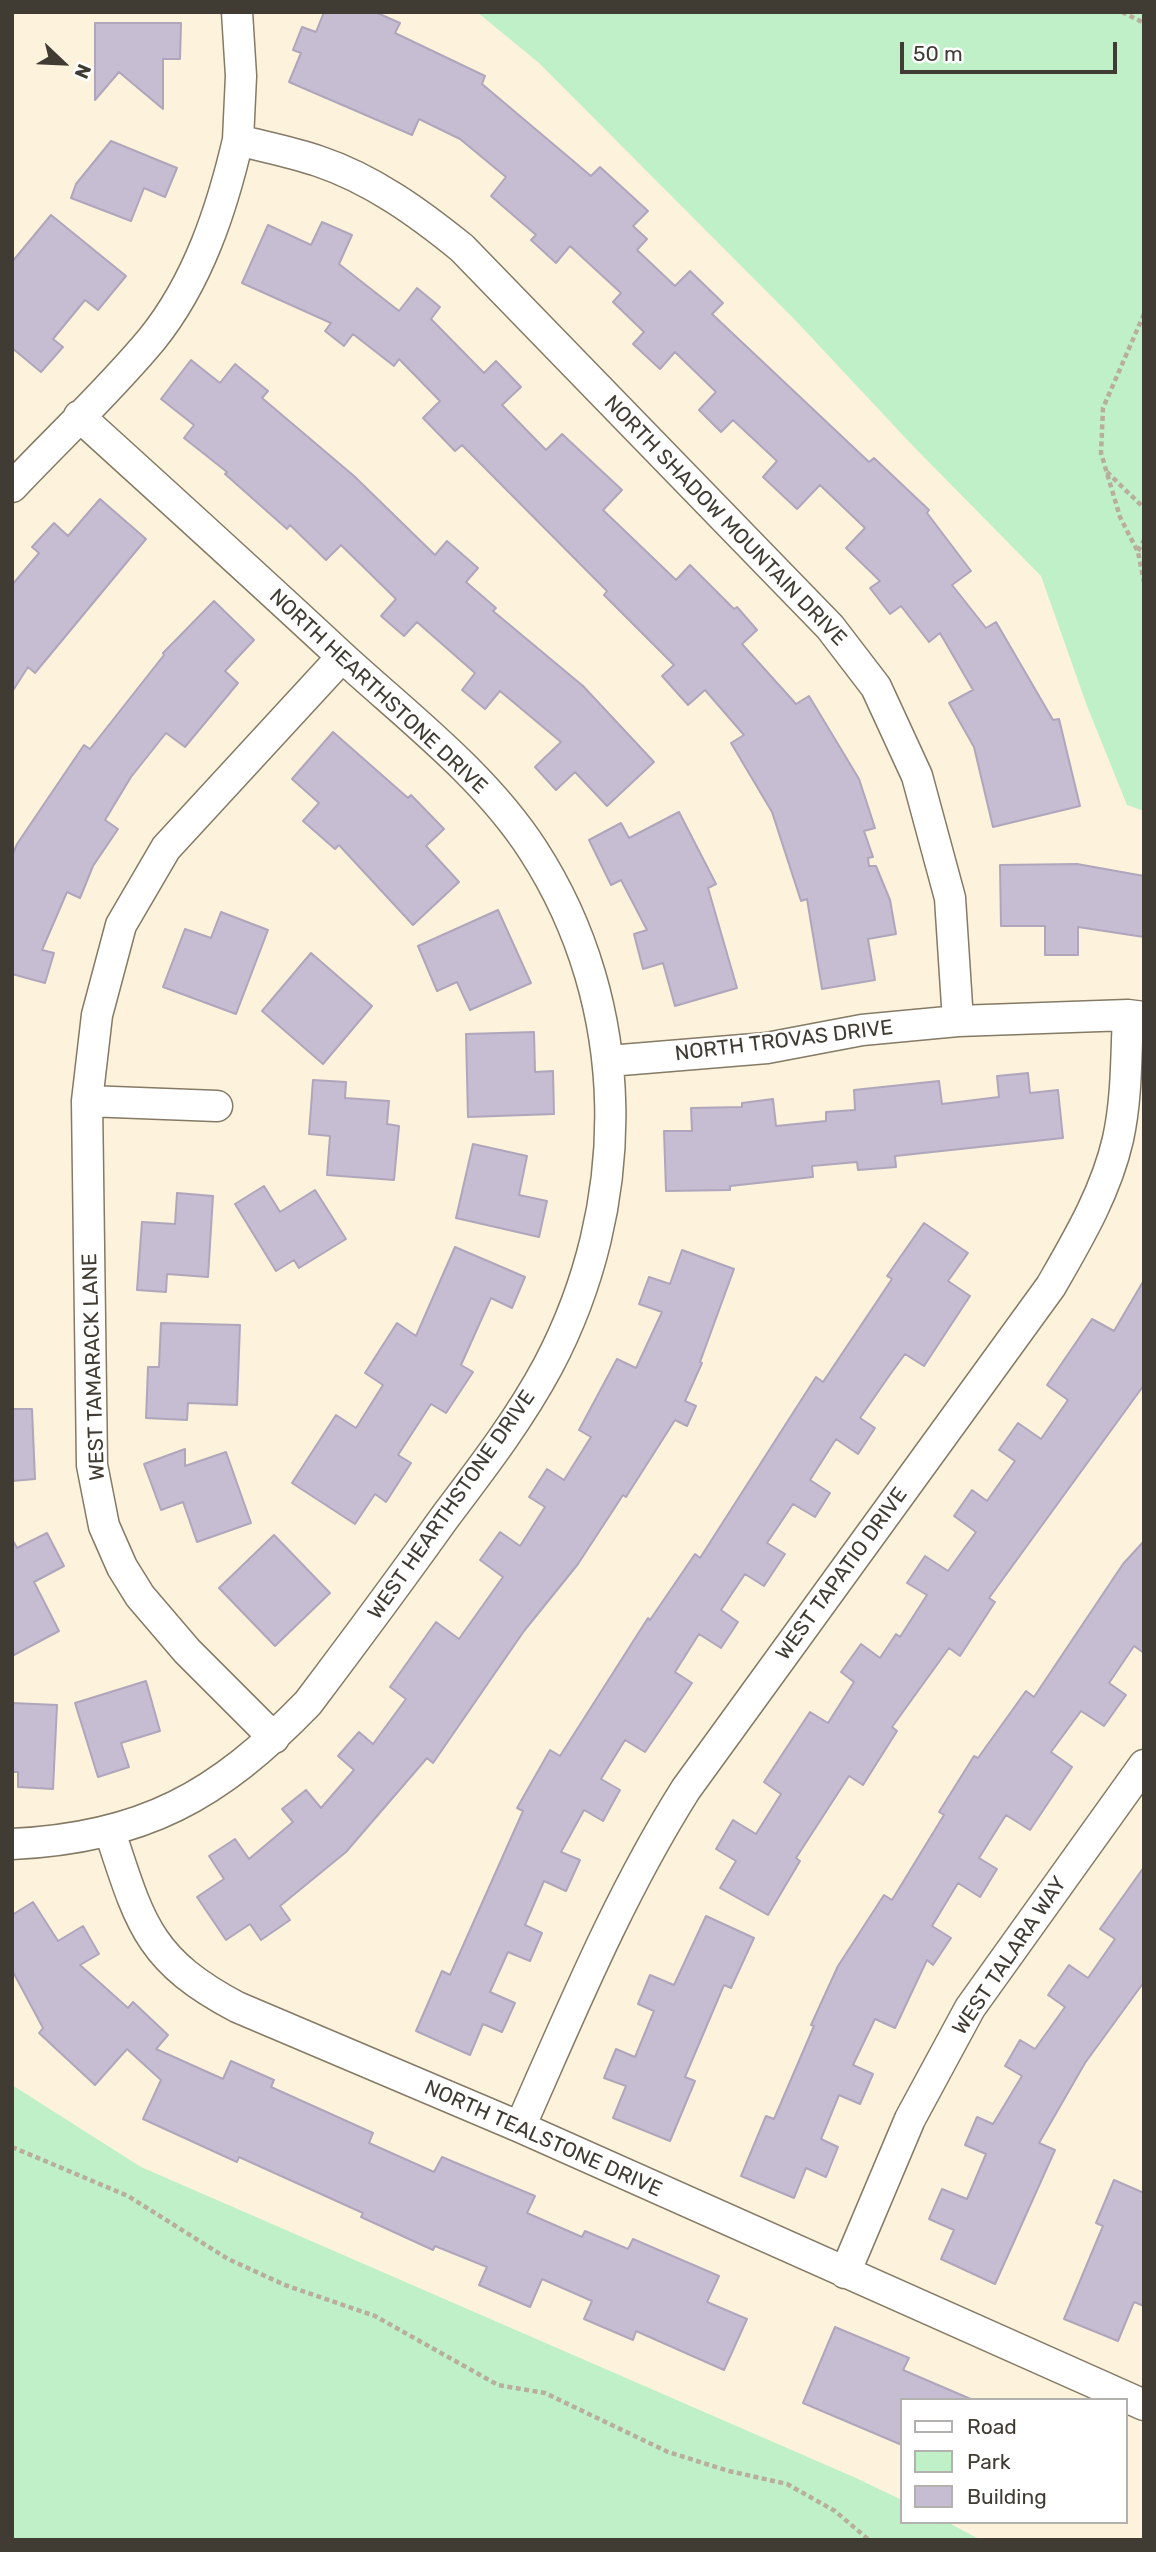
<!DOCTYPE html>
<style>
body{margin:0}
#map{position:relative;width:1156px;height:2552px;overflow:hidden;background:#fdf2db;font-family:Rubik,sans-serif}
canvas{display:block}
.frame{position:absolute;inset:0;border:14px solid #413c33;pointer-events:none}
.legend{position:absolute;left:900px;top:2398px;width:228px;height:126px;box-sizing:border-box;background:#fff;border:2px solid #b3b1ad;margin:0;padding:9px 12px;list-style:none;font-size:21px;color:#413c33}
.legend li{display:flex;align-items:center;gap:14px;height:35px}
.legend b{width:35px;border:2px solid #b3b1ad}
.north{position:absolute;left:28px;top:28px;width:70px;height:70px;-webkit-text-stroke:5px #fff;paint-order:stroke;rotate:113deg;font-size:19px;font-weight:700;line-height:28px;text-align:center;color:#413c33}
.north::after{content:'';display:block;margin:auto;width:24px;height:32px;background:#413c33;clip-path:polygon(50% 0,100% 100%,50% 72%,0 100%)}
.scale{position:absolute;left:900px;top:42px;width:217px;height:32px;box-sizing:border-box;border:4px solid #413c33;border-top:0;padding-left:9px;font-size:21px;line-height:24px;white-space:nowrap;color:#413c33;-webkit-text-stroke:5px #fff;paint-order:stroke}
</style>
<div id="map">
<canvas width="1156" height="2552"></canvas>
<div class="frame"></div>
<ul class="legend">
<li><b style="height:9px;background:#fff"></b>Road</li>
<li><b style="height:19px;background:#c0f0c8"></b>Park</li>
<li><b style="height:19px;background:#c6bdd3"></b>Building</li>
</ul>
<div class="north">N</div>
<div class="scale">50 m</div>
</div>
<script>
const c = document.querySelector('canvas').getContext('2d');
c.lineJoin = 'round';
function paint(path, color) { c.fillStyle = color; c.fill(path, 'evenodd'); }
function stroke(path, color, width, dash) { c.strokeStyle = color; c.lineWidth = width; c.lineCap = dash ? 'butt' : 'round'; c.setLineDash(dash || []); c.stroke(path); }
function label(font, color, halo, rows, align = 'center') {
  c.font = font + ' Rubik,sans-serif'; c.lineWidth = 5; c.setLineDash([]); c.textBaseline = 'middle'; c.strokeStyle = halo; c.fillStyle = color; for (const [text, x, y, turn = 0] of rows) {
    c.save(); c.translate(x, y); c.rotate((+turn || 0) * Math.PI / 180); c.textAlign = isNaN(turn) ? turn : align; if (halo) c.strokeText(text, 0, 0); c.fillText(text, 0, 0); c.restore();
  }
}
paint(new Path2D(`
 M 477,12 L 1144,12 L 1144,811 L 1127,805 L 1087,706 L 1041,576 L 912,445 L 796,321 L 539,63 Z
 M 12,2085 L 141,2167 L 856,2478 L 902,2500 L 902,2522 L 947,2522 L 981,2540 L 12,2540 Z`), '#c0f0c8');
const building = new Path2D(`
 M 324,12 L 375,12 L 400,23 L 395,33 L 485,76 L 482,84 L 591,176 L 600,167 L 648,211 L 633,226 L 647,239 L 637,250 L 675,286 L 690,271 L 723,303 L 712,314 L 869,462 L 874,458 L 929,510 L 927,513 L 971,571 L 952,585 L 986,628 L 996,622 L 1053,720 L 1059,719 L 1080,806 L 993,827 L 974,747 L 949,703 L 973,690 L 940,633 L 929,642 L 901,606 L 890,614 L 870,588 L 880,581 L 846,548 L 865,528 L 820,485 L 797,509 L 763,477 L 777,461 L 733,420 L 721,432 L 699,410 L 716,392 L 675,352 L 660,369 L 633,344 L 644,332 L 613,302 L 621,293 L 570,246 L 556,263 L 531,240 L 536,235 L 491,196 L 506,177 L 460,139 L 419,119 L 412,135 L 289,82 L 301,53 L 293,50 L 302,27 L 316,32 Z
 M 95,23 L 181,23 L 180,59 L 163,59 L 163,109 L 119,72 L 95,100 Z
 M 111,141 L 177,168 L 165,197 L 144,188 L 131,221 L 71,198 L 76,184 Z
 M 51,215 L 126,276 L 98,310 L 85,300 L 53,339 L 63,347 L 41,372 L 12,348 L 12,262 Z
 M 322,222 L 352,235 L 339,264 L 399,311 L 417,288 L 440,307 L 431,319 L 484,373 L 496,361 L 521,387 L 502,405 L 546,450 L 562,434 L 622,490 L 603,510 L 676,580 L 690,565 L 734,609 L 737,607 L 757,630 L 742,644 L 796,704 L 809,696 L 859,779 L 875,828 L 864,831 L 873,857 L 868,858 L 869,866 L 876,866 L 890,900 L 896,934 L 868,939 L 875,980 L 822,989 L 807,899 L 801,901 L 772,812 L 731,743 L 744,735 L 705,690 L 688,705 L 662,676 L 674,665 L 604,595 L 607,591 L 462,445 L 455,451 L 423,418 L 440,401 L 399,359 L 394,366 L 353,334 L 344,346 L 325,331 L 331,323 L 242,283 L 268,225 L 311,245 Z
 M 191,360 L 220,383 L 235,364 L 268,391 L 262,398 L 354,476 L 435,555 L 447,541 L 478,568 L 466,582 L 496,608 L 493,611 L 583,686 L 654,762 L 607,806 L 575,772 L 556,790 L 535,767 L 561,742 L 500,691 L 485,709 L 462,690 L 475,673 L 417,622 L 404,636 L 381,616 L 396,599 L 341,545 L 326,560 L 290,525 L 287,529 L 225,474 L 227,472 L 184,438 L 194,425 L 161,399 Z
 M 100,499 L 146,539 L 35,673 L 28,667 L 12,692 L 12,585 L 39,553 L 32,547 L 54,523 L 68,536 Z
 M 214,601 L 254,640 L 225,671 L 238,683 L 185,747 L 166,733 L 131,777 L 105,820 L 118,829 L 93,866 L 80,898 L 67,892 L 42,950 L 54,953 L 45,983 L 12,974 L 12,856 L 17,844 L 84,745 L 90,749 L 164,655 L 163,653 Z
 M 333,732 L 408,798 L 411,795 L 444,829 L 426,846 L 459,882 L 413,925 L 339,845 L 335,849 L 303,821 L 319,803 L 292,779 Z
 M 679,812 L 716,884 L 708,888 L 737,988 L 675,1006 L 663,963 L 643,969 L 634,934 L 647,930 L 621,880 L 611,885 L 589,840 L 621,823 L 629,838 Z
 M 1077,864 L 1144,876 L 1144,937 L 1078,927 L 1078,955 L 1045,955 L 1045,926 L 1001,926 L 1000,865 Z
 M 498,910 L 531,983 L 470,1010 L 457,982 L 437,991 L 418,946 Z
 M 221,912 L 268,930 L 236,1014 L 163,987 L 185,929 L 211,938 Z
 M 311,953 L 372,1006 L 323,1064 L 262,1011 Z
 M 534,1032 L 535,1072 L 553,1071 L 554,1114 L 468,1117 L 466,1034 Z
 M 1028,1073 L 1030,1093 L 1058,1090 L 1063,1138 L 895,1156 L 896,1167 L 858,1170 L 857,1162 L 812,1166 L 813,1177 L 730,1186 L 730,1190 L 666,1191 L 664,1131 L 692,1131 L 691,1108 L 742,1107 L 742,1103 L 773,1099 L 776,1126 L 826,1121 L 826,1112 L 855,1110 L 854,1090 L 939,1081 L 942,1104 L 999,1097 L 997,1076 Z
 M 313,1080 L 346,1082 L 345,1098 L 389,1101 L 387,1124 L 399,1126 L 394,1180 L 327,1175 L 330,1136 L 309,1134 Z
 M 473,1144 L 527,1156 L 519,1195 L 547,1201 L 539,1237 L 456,1218 Z
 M 264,1186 L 280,1212 L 315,1190 L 346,1239 L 299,1268 L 294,1260 L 276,1271 L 235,1204 Z
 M 177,1193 L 213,1196 L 208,1277 L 167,1274 L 166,1292 L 137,1290 L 142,1222 L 175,1224 Z
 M 924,1223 L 968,1253 L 948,1281 L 970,1296 L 924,1366 L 905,1354 L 889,1376 L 860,1418 L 875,1428 L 858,1454 L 836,1439 L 810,1480 L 830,1493 L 815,1517 L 793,1504 L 767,1543 L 785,1554 L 764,1586 L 745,1574 L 721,1610 L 738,1622 L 721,1648 L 699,1634 L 675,1672 L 692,1683 L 645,1752 L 625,1740 L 601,1779 L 620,1790 L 603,1821 L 584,1810 L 561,1852 L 580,1860 L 566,1891 L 544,1881 L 525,1925 L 542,1933 L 530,1961 L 508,1952 L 490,1992 L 515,2003 L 502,2032 L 483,2024 L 470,2055 L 416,2031 L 442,1971 L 450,1975 L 523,1811 L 517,1808 L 550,1750 L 560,1756 L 648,1618 L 650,1620 L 695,1554 L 700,1558 L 816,1377 L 823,1382 L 892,1279 L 887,1276 Z
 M 455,1247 L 525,1277 L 512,1308 L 491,1298 L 461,1365 L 473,1372 L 446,1413 L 431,1404 L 398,1455 L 411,1463 L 386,1502 L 375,1494 L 355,1524 L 292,1483 L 336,1415 L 356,1428 L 383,1385 L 365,1373 L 397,1323 L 416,1336 Z
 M 682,1250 L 734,1269 L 700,1362 L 702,1363 L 685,1401 L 696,1406 L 687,1426 L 675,1420 L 626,1497 L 623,1495 L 578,1564 L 524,1631 L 433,1763 L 427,1758 L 346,1852 L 280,1906 L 290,1920 L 261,1940 L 250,1924 L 226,1940 L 197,1897 L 224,1879 L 209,1856 L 235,1839 L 249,1859 L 293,1822 L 282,1809 L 306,1790 L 321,1808 L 354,1770 L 338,1756 L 359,1732 L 373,1744 L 406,1699 L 390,1687 L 436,1622 L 459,1639 L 503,1577 L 480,1560 L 500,1532 L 520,1546 L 545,1507 L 529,1497 L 547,1469 L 564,1480 L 591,1437 L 579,1430 L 617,1359 L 636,1368 L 662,1312 L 639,1304 L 649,1277 L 670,1284 Z
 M 1144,1280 L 1144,1385 L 989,1598 L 995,1602 L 960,1656 L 949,1648 L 892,1727 L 897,1731 L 863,1785 L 849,1776 L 796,1858 L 800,1861 L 768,1915 L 720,1888 L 736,1861 L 716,1849 L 733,1820 L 756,1834 L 781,1794 L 764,1782 L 810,1712 L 828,1723 L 854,1682 L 841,1672 L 861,1644 L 880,1658 L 896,1634 L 900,1637 L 927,1595 L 907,1583 L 925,1556 L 948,1571 L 976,1532 L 954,1516 L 972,1490 L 987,1501 L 1015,1461 L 999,1450 L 1018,1423 L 1041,1439 L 1068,1400 L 1047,1385 L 1092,1319 L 1114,1331 Z
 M 161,1323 L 240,1325 L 237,1405 L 188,1403 L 187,1420 L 146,1418 L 148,1367 L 159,1367 Z
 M 12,1409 L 32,1409 L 35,1479 L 12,1481 Z
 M 185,1449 L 185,1466 L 226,1452 L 251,1523 L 197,1542 L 183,1502 L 161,1510 L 144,1464 Z
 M 47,1533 L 64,1566 L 34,1582 L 59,1631 L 12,1656 L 12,1539 L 17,1548 Z
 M 274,1535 L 330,1593 L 275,1646 L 219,1588 Z
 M 1144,1541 L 1144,1653 L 1134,1646 L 1109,1683 L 1126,1695 L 1104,1726 L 1081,1711 L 1051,1752 L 1072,1767 L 1030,1830 L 1006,1815 L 979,1858 L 997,1869 L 980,1897 L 958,1883 L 932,1926 L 951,1938 L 933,1965 L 927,1960 L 895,2028 L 875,2019 L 853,2065 L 873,2074 L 860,2104 L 839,2095 L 821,2139 L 838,2147 L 826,2177 L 806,2168 L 794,2198 L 741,2176 L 766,2116 L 774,2119 L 814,2026 L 811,2025 L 838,1966 L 884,1895 L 892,1900 L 944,1815 L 939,1812 L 974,1756 L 978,1758 L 1026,1691 L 1034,1697 L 1123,1564 Z
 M 146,1681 L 160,1731 L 121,1743 L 129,1767 L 98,1777 L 75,1703 Z
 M 12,1703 L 57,1705 L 53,1789 L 18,1787 L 18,1772 L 12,1772 Z
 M 1144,1867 L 1144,1982 L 1085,2063 L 1039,2143 L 1055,2150 L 995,2284 L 941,2259 L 954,2230 L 929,2219 L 942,2189 L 967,2199 L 986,2154 L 965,2145 L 977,2117 L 993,2124 L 1022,2076 L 1005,2066 L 1020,2040 L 1035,2049 L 1065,2007 L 1048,1995 L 1069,1965 L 1088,1978 L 1115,1939 L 1100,1929 Z
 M 33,1902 L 58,1941 L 83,1926 L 99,1954 L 80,1965 L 128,2008 L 133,2002 L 168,2035 L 156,2049 L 223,2079 L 231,2061 L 274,2080 L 271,2087 L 373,2133 L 369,2143 L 434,2172 L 442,2157 L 535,2196 L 527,2213 L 582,2237 L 585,2231 L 628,2249 L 633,2239 L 719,2276 L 707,2302 L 747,2319 L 724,2370 L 636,2331 L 633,2340 L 584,2319 L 592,2301 L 542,2279 L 530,2307 L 479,2285 L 487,2267 L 435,2246 L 433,2250 L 361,2217 L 363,2213 L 239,2157 L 237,2162 L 143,2119 L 161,2080 L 127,2049 L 95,2085 L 39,2033 L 43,2028 L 12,1970 L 12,1915 Z
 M 706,1916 L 754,1938 L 731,1988 L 724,1985 L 685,2077 L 695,2081 L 670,2141 L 613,2118 L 626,2086 L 604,2078 L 616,2049 L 635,2057 L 654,2011 L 638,2004 L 650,1975 L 674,1985 Z
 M 1114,2180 L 1144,2193 L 1144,2306 L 1134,2302 L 1118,2341 L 1064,2319 L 1103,2226 L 1096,2223 Z
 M 835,2327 L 909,2358 L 903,2370 L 973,2400 L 902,2400 L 902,2445 L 803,2403 Z`);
paint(building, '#c6bdd3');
stroke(building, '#afa6bc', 2);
const street = new Path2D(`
 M 237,12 L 241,76 L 238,140 C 265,147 292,152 318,161 C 372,179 419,213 462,248 L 830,627 L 876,687 L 917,776 L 950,898 L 958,1021 L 1128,1015 L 1144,1017
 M 12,487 C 58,438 109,391 152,339 C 198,282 222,209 238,140
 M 609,1061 L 767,1048 L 862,1030 L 958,1021
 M 87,1101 L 217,1106
 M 274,1738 L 187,1651 L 140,1596 L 122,1567 L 104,1526 L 92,1465 L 87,1101 L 97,1015 L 121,925 L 166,848 L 342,657
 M 110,1832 C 140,1923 148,1960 237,2007 L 520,2127 L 1144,2405
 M 12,1844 C 143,1838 218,1796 308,1703 C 354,1642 400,1580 445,1517 C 482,1468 519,1420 548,1366 C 633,1205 634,1006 533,850 C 484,774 404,714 338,653 C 252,573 166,495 79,416
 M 520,2127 C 571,2012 619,1895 686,1789 L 1051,1286 C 1078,1239 1106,1192 1118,1139 C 1127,1098 1126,1056 1128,1015
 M 845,2273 L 910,2119 L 970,2008 L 1144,1765`);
stroke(street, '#847a65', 33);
stroke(new Path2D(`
 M 1122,12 L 1144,23
 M 1144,314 L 1103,408 L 1101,453 L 1120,517 L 1138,552 L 1144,582
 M 1107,472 L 1144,508
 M 1138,551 L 1144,540
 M 12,2147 L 128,2196 L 228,2259 L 285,2285 L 375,2316 L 498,2385 L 545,2393 L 668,2452 L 729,2471 L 787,2484 L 835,2511 L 869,2540`), '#b7ae9c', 4.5, [5, 3.5]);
stroke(street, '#fff', 30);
label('21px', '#413c33', '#fff', [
 ["NORTH SHADOW MOUNTAIN DRIVE",725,521,46],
 ["NORTH HEARTHSTONE DRIVE",378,692,43],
 ["NORTH TROVAS DRIVE",784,1041,-7],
 ["WEST TAMARACK LANE",94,1367,-92],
 ["WEST HEARTHSTONE DRIVE",452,1505,-55],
 ["WEST TAPATIO DRIVE",842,1574,-54],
 ["WEST TALARA WAY",1010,1956,-56],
 ["NORTH TEALSTONE DRIVE",543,2139,24]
]);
</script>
